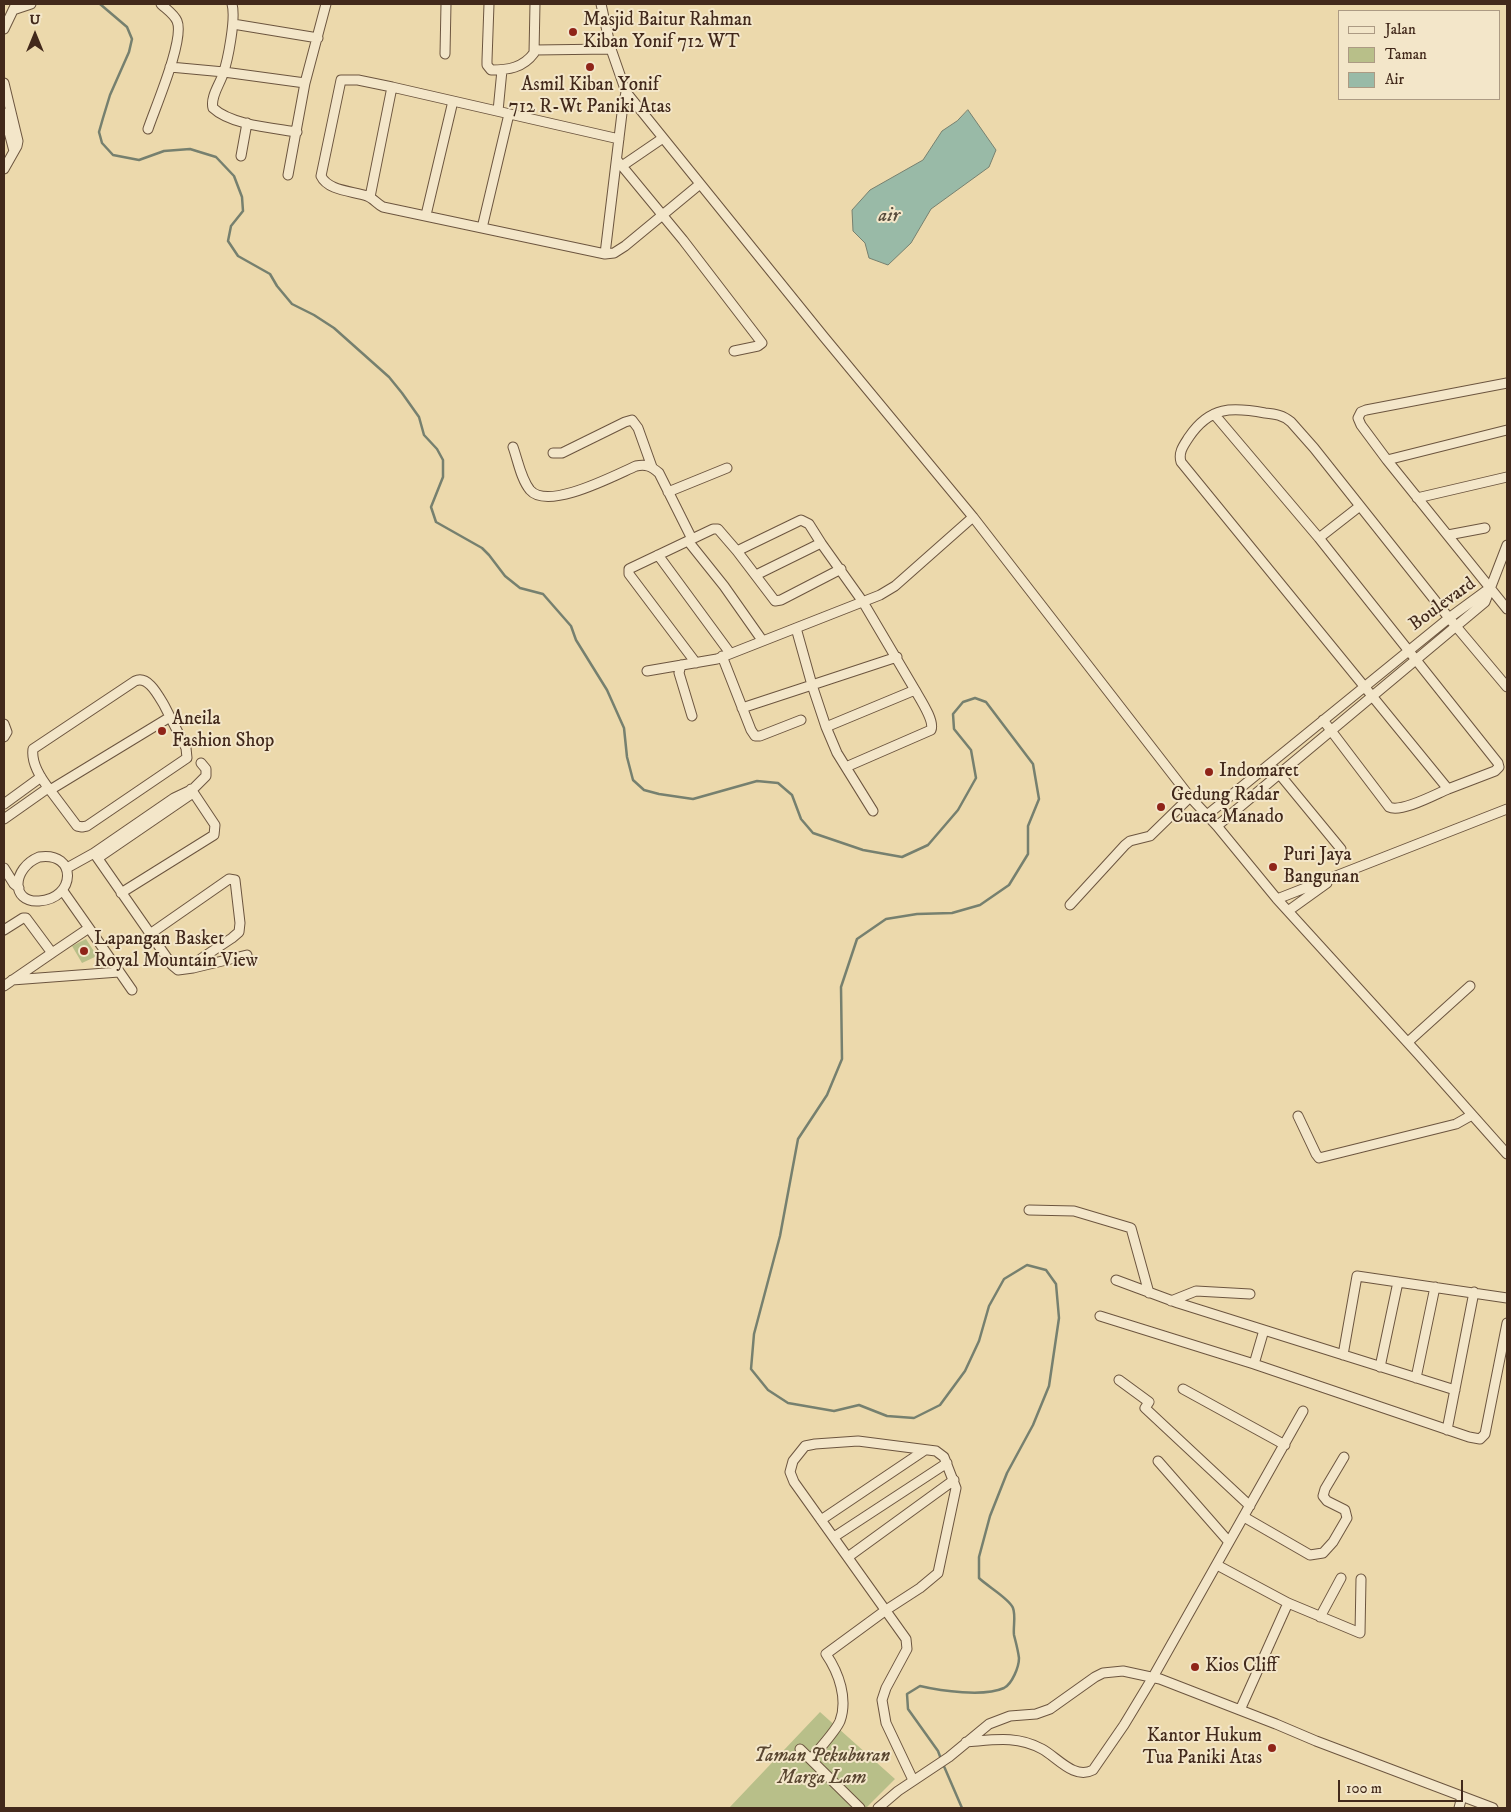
<!DOCTYPE html>
<style>
body{margin:0}
#map{position:relative;width:1511px;height:1812px;overflow:hidden;background:#ecd9ac;font-family:"IM FELL DW Pica",serif}
canvas{display:block}
.frame{position:absolute;inset:0;border:5px solid #42291b;pointer-events:none}
.legend{position:absolute;left:1338px;top:10px;width:162px;height:90px;box-sizing:border-box;background:#f3e6c9;border:1px solid #ac9a83;margin:0;padding:6px 9px;list-style:none;font-size:15px;color:#42291b}
.legend li{display:flex;align-items:center;gap:10px;height:25px}
.legend b{width:25px;border:1px solid #ac9a83}
.north{position:absolute;left:10px;top:10px;width:50px;height:50px;-webkit-text-stroke:4px #f3e6c9;paint-order:stroke;rotate:0deg;font-size:14px;font-weight:700;line-height:20px;text-align:center;color:#42291b}
.north::after{content:'';display:block;margin:auto;width:18px;height:22px;background:#42291b;clip-path:polygon(50% 0,100% 100%,50% 72%,0 100%)}
.scale{position:absolute;left:1338px;top:1780px;width:125px;height:22px;box-sizing:border-box;border:2px solid #42291b;border-top:0;padding-left:6px;font-size:15px;line-height:18px;white-space:nowrap;color:#42291b;-webkit-text-stroke:4px #f3e6c9;paint-order:stroke}
</style>
<div id="map">
<canvas width="1511" height="1812"></canvas>
<div class="frame"></div>
<ul class="legend">
<li><b style="height:6px;background:#f3e6c9"></b>Jalan</li>
<li><b style="height:14px;background:#b8bf89"></b>Taman</li>
<li><b style="height:14px;background:#99baa7"></b>Air</li>
</ul>
<div class="north">U</div>
<div class="scale">100 m</div>
</div>
<script>
const c = document.querySelector('canvas').getContext('2d');
c.lineJoin = 'round';
function paint(path, color) { c.fillStyle = color; c.fill(path, 'evenodd'); }
function stroke(path, color, width, dash) { c.strokeStyle = color; c.lineWidth = width; c.lineCap = dash ? 'butt' : 'round'; c.setLineDash(dash || []); c.stroke(path); }
function label(font, color, halo, rows, align = 'center') {
  c.font = font + ' "IM FELL DW Pica",serif'; c.lineWidth = 4; c.setLineDash([]); c.textBaseline = 'middle'; c.strokeStyle = halo; c.fillStyle = color; for (const [text, x, y, turn = 0] of rows) {
    c.save(); c.translate(x, y); c.rotate((+turn || 0) * Math.PI / 180); c.textAlign = isNaN(turn) ? turn : align; if (halo) c.strokeText(text, 0, 0); c.fillText(text, 0, 0); c.restore();
  }
}
paint(new Path2D(`
 M 86,939 L 97,956 L 82,963 L 72,946 Z
 M 820,1712 L 895,1779 L 866,1808 L 729,1808 Z`), '#b8bf89');
const water = new Path2D(`
 M 968,110 L 996,150 L 989,167 L 931,209 L 911,243 L 888,265 L 869,258 L 865,243 L 853,231 L 852,210 L 870,190 L 923,160 L 942,131 L 957,121 Z`);
paint(water, '#99baa7');
stroke(water, '#76806f', 1);
stroke(new Path2D(`
 M 100,4 L 127,27 L 132,39 L 129,52 L 110,95 L 103,118 L 99,132 L 102,143 L 113,155 L 139,160 L 164,151 L 190,149 L 216,157 L 234,176 L 242,197 L 243,211 L 231,226 L 228,241 L 238,256 L 270,274 L 277,286 L 292,304 L 314,315 L 334,328 L 389,377 L 402,393 L 419,417 L 424,435 L 437,449 L 443,460 L 443,477 L 431,507 L 436,522 L 482,548 L 489,555 L 505,576 L 520,588 L 543,594 L 571,626 L 576,640 L 607,690 L 624,728 L 627,757 L 633,780 L 644,790 L 659,794 L 693,799 L 757,781 L 778,783 L 792,795 L 801,819 L 813,833 L 863,850 L 902,857 L 928,845 L 958,810 L 976,778 L 971,750 L 954,729 L 953,714 L 963,702 L 975,698 L 986,702 L 1033,764 L 1039,799 L 1028,826 L 1028,854 L 1009,885 L 980,905 L 952,913 L 917,914 L 886,919 L 857,939 L 841,987 L 842,1059 L 827,1095 L 798,1139 L 780,1236 L 754,1334 L 751,1369 L 768,1390 L 788,1403 L 834,1411 L 859,1405 L 887,1416 L 914,1418 L 940,1405 L 965,1371 L 979,1341 L 989,1306 L 1004,1279 L 1027,1265 L 1046,1270 L 1056,1284 L 1059,1318 L 1049,1386 L 1033,1425 L 1007,1473 L 990,1516 L 979,1557 L 979,1578 C 987,1586 1010,1599 1013,1608 C 1016,1616 1013,1627 1014,1635 C 1016,1643 1018,1650 1019,1658 C 1019,1667 1012,1684 1004,1688 C 984,1697 941,1691 920,1686 L 907,1694 L 908,1709 L 938,1751 L 941,1759
 M 943,1764 L 962,1808`), '#76806f', 2.5);
const minor = new Path2D(`
 M 232,4 C 236,18 228,60 223,74 C 220,84 210,97 213,108 C 231,125 273,128 297,132
 M 489,4 L 487,60 L 487,65 L 491,70 C 508,70 523,68 534,53 L 535,4
 M 601,4 L 611,49 L 626,92 L 824,337 L 973,517 L 1190,797 L 1217,826 L 1277,899 L 1419,1055 L 1507,1154
 M 13,10 L 31,4
 M 233,24 L 318,38
 M 4,29 L 16,4
 M 535,50 L 611,49
 M 445,54 L 446,4
 M 170,67 L 224,72 L 305,83
 M 4,83 L 18,141 L 17,146 L 4,169
 M 498,111 L 502,70
 M 4,113 L 14,151
 M 148,129 C 155,108 185,39 177,21 C 174,14 166,9 161,4
 M 619,139 L 392,87 L 358,80 L 341,80 L 321,176 C 328,191 353,191 367,196 C 373,198 377,204 383,207 L 605,254 L 614,253 L 625,246 L 700,184
 M 241,156 L 247,123
 M 617,160 L 683,240 L 762,343 L 758,346 L 734,351
 M 622,166 L 663,138
 M 288,175 L 305,83 L 326,4
 M 370,197 L 392,87
 M 426,215 L 453,101
 M 482,228 L 509,114
 M 605,254 L 622,113 L 626,92
 M 1507,383 L 1366,410 L 1361,412 L 1358,418 L 1361,425 L 1387,460 L 1507,609
 M 1214,414 L 1319,538 L 1498,763 L 1499,767 L 1495,771 L 1448,789
 M 513,447 C 518,461 521,479 530,490 C 548,511 615,475 636,466 C 646,464 651,466 659,473 L 692,539
 M 553,453 L 562,453 L 625,422 L 632,420 L 638,428 L 652,467
 M 1387,460 L 1507,430
 M 668,492 L 727,468
 M 1417,498 L 1507,477
 M 1448,535 L 1485,528
 M 1319,538 L 1360,506
 M 688,541 L 724,586 L 762,640
 M 737,551 L 801,520 L 809,524 L 821,543
 M 658,555 L 730,653
 M 756,575 L 821,543 L 863,602 L 915,690 L 826,727
 M 722,656 L 751,730 L 755,736 L 760,736 L 801,720
 M 696,663 L 629,574 L 629,569 L 631,568 L 713,529 L 718,529 L 737,551 L 775,601 L 781,600 L 841,569
 M 681,665 L 679,673 L 692,716
 M 647,671 L 717,659 L 880,595 L 895,586 L 973,517
 M 742,708 L 812,685 L 796,628
 M 1323,720 L 1389,807 C 1401,813 1434,795 1448,789 L 1181,462 C 1178,452 1184,445 1189,437 C 1210,406 1232,407 1265,413 C 1275,414 1283,415 1291,422 L 1314,448 L 1449,618 L 1507,687
 M 4,724 L 7,732 L 4,737
 M 846,767 L 931,730 C 935,721 920,699 915,690
 M 1276,770 L 1341,849
 M 50,790 C 42,780 31,763 33,749 L 135,681 C 148,675 158,695 164,705 L 186,748 L 187,758 L 87,826 L 82,827 L 77,826 L 50,790 L 170,717
 M 4,804 L 41,777
 M 873,811 L 837,753 L 826,727 L 812,685 L 897,657
 M 1207,815 L 1449,618 L 1490,588
 M 4,819 L 48,788
 M 1217,826 L 1485,602 L 1507,545
 M 94,853 L 172,965 L 178,970 L 193,968 L 202,958 L 232,938 L 239,932 L 240,923 L 235,880 L 229,879 L 150,934
 M 39,857 C 78,851 76,899 39,901 C 10,903 12,868 39,857 Z
 M 98,858 L 190,795 L 193,789 L 206,776 L 206,769 L 201,763
 M 4,868 L 14,884 L 19,888
 M 67,868 L 94,853 L 174,798 L 193,789
 M 63,891 L 89,928
 M 121,893 L 214,835 L 215,825 L 191,789
 M 1277,899 L 1507,809
 M 1070,905 L 1125,845 L 1130,841 L 1150,836 L 1190,797
 M 1288,911 L 1327,883
 M 4,930 L 23,918 L 26,918 L 52,953 L 4,986
 M 52,953 L 89,928 L 132,990
 M 193,968 L 247,955
 M 12,980 L 119,972
 M 1408,1042 L 1470,986
 M 1298,1116 L 1316,1154 L 1319,1158 L 1456,1124 L 1472,1115
 M 1029,1210 L 1074,1211 L 1131,1228 L 1149,1293
 M 1116,1280 L 1178,1303 L 1455,1390
 M 1171,1301 L 1196,1291 L 1250,1294
 M 1100,1316 L 1254,1364 L 1469,1437 L 1480,1439 L 1485,1434 L 1507,1323
 M 1343,1355 L 1357,1276 L 1507,1298
 M 1254,1364 L 1264,1330
 M 1380,1367 L 1398,1282
 M 1416,1378 L 1435,1287
 M 1119,1380 L 1149,1402 L 1145,1408 L 1250,1506
 M 1183,1389 L 1285,1445
 M 1447,1430 L 1474,1292
 M 1158,1461 L 1229,1542
 M 1244,1517 L 1310,1555 L 1323,1553 L 1333,1542 L 1347,1518 L 1345,1510 L 1327,1501 L 1323,1496 L 1325,1489 L 1344,1457
 M 821,1520 L 925,1450
 M 834,1537 L 947,1463
 M 848,1557 L 954,1480
 M 1217,1565 L 1288,1603 L 1360,1633 L 1361,1579
 M 1320,1617 L 1341,1578
 M 1240,1710 L 1288,1603
 M 966,1742 C 993,1740 1016,1735 1042,1749 C 1057,1757 1074,1780 1093,1770 L 1124,1725 L 1153,1677 L 1303,1411
 M 800,1749 L 860,1808
 M 811,1759 C 818,1750 836,1731 840,1721 C 848,1699 839,1673 826,1654 L 886,1610 L 920,1588 L 938,1573 L 956,1488 L 944,1457 L 936,1451 L 858,1441 L 815,1444 L 805,1446 L 793,1461 L 790,1472 L 794,1482 L 906,1639 L 907,1649 L 886,1688 L 882,1700 L 886,1723 L 913,1780
 M 878,1808 L 898,1791 L 949,1757 L 989,1724 L 1010,1716 L 1036,1714 L 1050,1709 L 1095,1677 L 1103,1673 L 1123,1671 L 1160,1679 L 1276,1724 L 1316,1741 L 1493,1808
 M 1459,1808 L 1462,1796`);
stroke(minor, '#6c553f', 11);
stroke(minor, '#f3e6c9', 9);
for (const [x, y, r, color] of [
 [573,32,5,"#8f2418"],
 [590,67,5,"#8f2418"],
 [162,731,5,"#8f2418"],
 [1209,772,5,"#8f2418"],
 [1161,807,5,"#8f2418"],
 [1273,867,5,"#8f2418"],
 [84,951,5,"#8f2418"],
 [1195,1667,5,"#8f2418"],
 [1272,1748,5,"#8f2418"]
]) { const dot = new Path2D(); dot.arc(x, y, r, 0, 2 * Math.PI); c.fillStyle = color; c.fill(dot); stroke(dot, '#f3e6c9', 2); }
label('19px', '#42291b', '#f3e6c9', [
 ["Masjid Baitur Rahman",583,21],
 ["Kiban Yonif 712 WT",583,43],
 ["Asmil Kiban Yonif",590,86,"center"],
 ["712 R-Wt Paniki Atas",590,108,"center"],
 ["Aneila",172,720],
 ["Fashion Shop",172,742],
 ["Indomaret",1219,772],
 ["Gedung Radar",1171,796],
 ["Cuaca Manado",1171,818],
 ["Puri Jaya",1283,856],
 ["Bangunan",1283,878],
 ["Lapangan Basket",94,940],
 ["Royal Mountain View",94,962],
 ["Kios Cliff",1205,1667],
 ["Kantor Hukum",1262,1737,"right"],
 ["Tua Paniki Atas",1262,1759,"right"]
], 'left');
label('19px', '#42291b', '#f3e6c9', [
 ["Boulevard",1443,605,-36]
]);
label('italic 19px', '#5a4731', '#f3e6c9', [
 ["Taman Pekuburan",822,1757],
 ["Marga Lam",822,1779]
]);
label('italic 20px', '#584d3e', '#f3e6c9', [
 ["air",889,217]
]);
</script>
